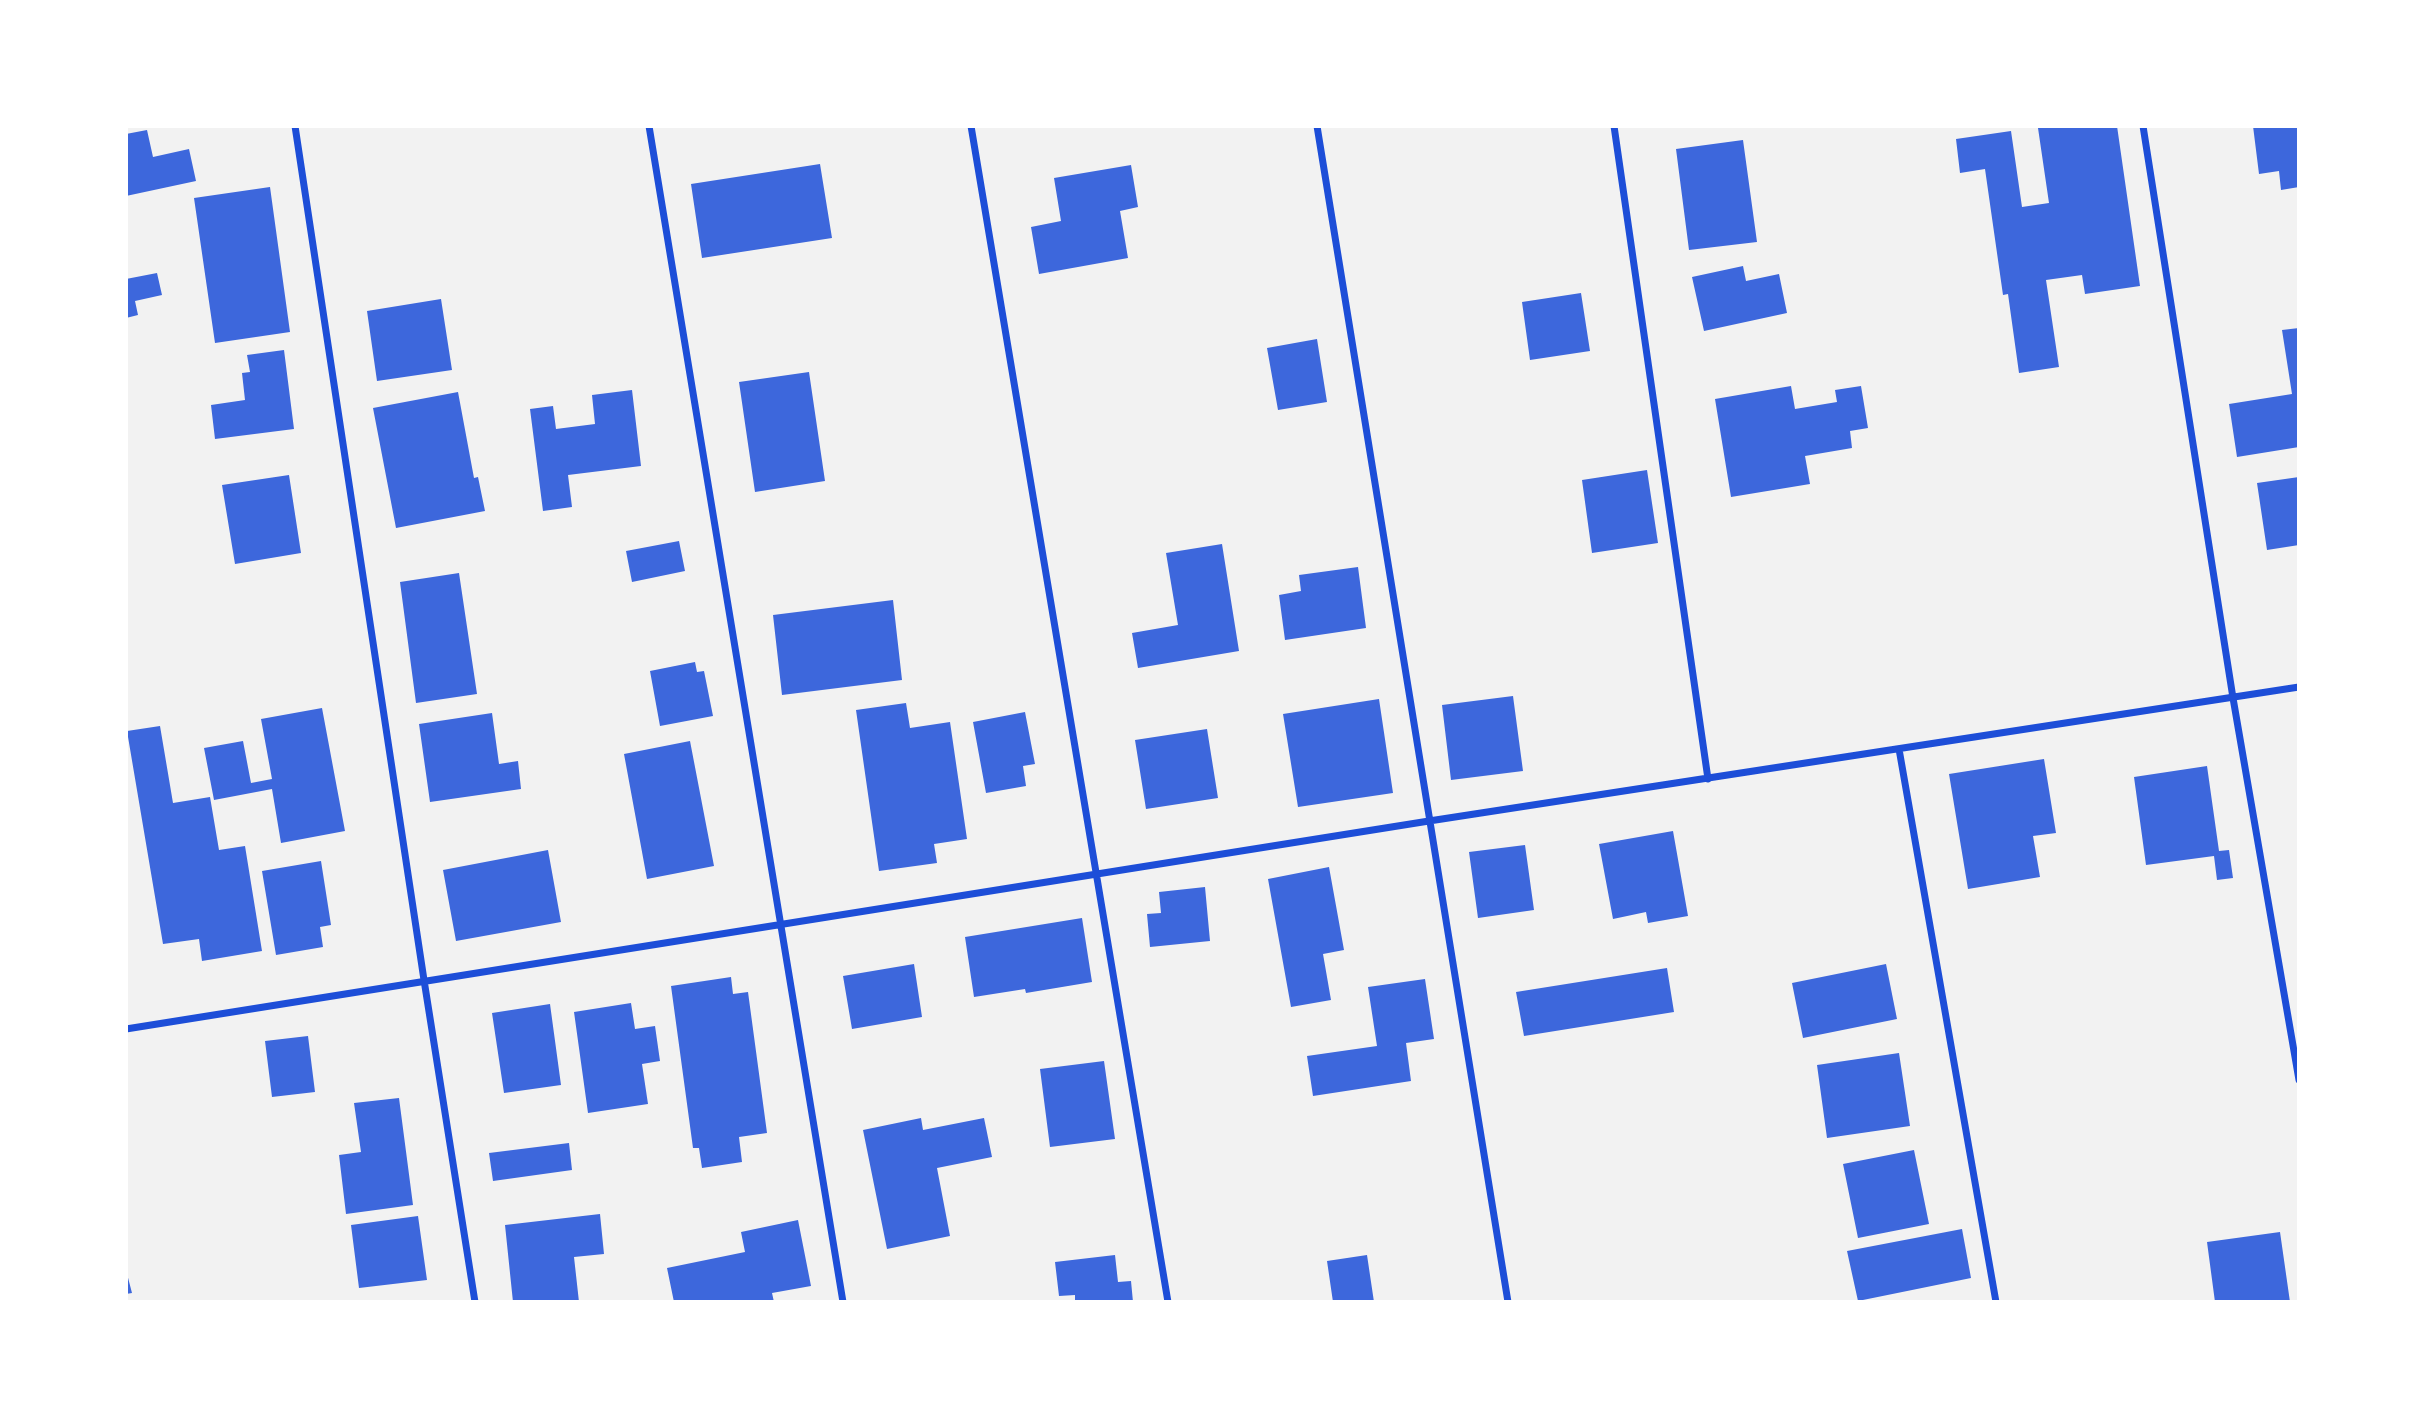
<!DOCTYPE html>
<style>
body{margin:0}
#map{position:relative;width:2425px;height:1428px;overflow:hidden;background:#f2f2f2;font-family:"Source Serif 4",serif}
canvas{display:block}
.frame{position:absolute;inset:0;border:128px solid #fff;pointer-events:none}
</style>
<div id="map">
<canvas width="2425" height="1428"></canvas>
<div class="frame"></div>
</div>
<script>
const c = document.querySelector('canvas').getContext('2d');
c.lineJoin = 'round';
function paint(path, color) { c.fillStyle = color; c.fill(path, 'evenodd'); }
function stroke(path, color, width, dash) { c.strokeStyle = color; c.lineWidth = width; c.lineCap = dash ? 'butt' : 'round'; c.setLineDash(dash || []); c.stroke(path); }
paint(new Path2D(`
 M 2054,126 L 2117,126 L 2140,286 L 2085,294 L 2082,275 L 2046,280 L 2059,367 L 2019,373 L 2008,294 L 2003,295 L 1985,169 L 1960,173 L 1956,139 L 2011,131 L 2022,207 L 2049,203 L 2038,128 Z
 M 2253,126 L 2299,126 L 2299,187 L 2281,190 L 2279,171 L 2259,174 Z
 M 147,130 L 153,157 L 189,149 L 196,181 L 126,196 L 126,134 Z
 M 1743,140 L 1757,242 L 1689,250 L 1676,149 Z
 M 820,164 L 832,238 L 702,258 L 691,184 Z
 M 1131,165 L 1138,207 L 1120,211 L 1128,258 L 1039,274 L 1031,227 L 1061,221 L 1054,178 Z
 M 270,187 L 290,332 L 215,343 L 194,198 Z
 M 1743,266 L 1746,281 L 1779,274 L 1787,313 L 1704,331 L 1692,277 Z
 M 157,273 L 162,295 L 135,301 L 138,315 L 126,318 L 126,279 Z
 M 1581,293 L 1590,351 L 1530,360 L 1522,302 Z
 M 441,299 L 452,370 L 377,381 L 367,311 Z
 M 2299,328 L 2299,447 L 2237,457 L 2229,404 L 2292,394 L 2282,330 Z
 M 1317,339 L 1327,402 L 1278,410 L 1267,348 Z
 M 284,350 L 294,429 L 215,439 L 211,405 L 245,400 L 242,373 L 250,372 L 247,355 Z
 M 809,372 L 825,481 L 755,492 L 739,382 Z
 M 1791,386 L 1795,409 L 1837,402 L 1835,390 L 1861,386 L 1868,428 L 1850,431 L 1852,448 L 1805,456 L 1810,484 L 1731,497 L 1715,399 Z
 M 632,390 L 641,466 L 568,475 L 572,507 L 543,511 L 530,409 L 553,406 L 556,429 L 595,424 L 592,395 Z
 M 458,392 L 474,478 L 478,477 L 485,511 L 396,528 L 373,408 Z
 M 1647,470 L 1658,543 L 1592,553 L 1582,480 Z
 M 289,475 L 301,553 L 235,564 L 222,485 Z
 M 2299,477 L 2299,545 L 2267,550 L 2257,483 Z
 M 679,541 L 685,571 L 632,582 L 626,551 Z
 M 1222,544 L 1239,651 L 1138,668 L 1132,633 L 1178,625 L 1166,553 Z
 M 1358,567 L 1366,628 L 1285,640 L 1279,595 L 1301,591 L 1299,575 Z
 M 459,573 L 477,694 L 416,703 L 400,582 Z
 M 893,600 L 902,680 L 782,695 L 773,615 Z
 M 695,662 L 697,672 L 704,671 L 713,716 L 660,726 L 650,671 Z
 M 1513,696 L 1523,771 L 1451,780 L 1442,705 Z
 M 1379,699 L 1393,793 L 1298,807 L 1283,714 Z
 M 906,703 L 910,728 L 950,722 L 967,839 L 934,844 L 937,863 L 879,871 L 856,710 Z
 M 322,708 L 345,831 L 281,843 L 272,789 L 214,800 L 204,748 L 243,741 L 251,783 L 272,779 L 261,719 Z
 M 1025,712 L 1035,764 L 1023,766 L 1026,786 L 986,793 L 973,722 Z
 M 492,713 L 499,764 L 518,761 L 521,789 L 430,802 L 419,724 Z
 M 160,726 L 173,803 L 210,797 L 219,850 L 245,846 L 262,951 L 202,961 L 199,939 L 163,944 L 127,731 Z
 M 1207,729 L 1218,798 L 1146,809 L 1135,740 Z
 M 690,741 L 714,866 L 647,879 L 624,754 Z
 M 2044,759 L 2056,833 L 2033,836 L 2040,877 L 1968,889 L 1949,774 Z
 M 2207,766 L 2219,851 L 2229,850 L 2233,878 L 2217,880 L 2214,856 L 2146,865 L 2134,777 Z
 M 1673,831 L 1688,916 L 1648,923 L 1646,912 L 1613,919 L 1599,844 Z
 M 1525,845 L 1534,910 L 1478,918 L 1469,852 Z
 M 548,850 L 561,922 L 456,941 L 443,870 Z
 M 321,861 L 331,925 L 320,927 L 323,947 L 276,955 L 262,871 Z
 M 1329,867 L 1344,950 L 1323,954 L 1331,1000 L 1291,1007 L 1268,879 Z
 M 1205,887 L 1210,941 L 1150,947 L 1147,914 L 1161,913 L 1159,892 Z
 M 1082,918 L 1092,982 L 1026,993 L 1025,989 L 974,997 L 965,937 Z
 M 914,964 L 922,1017 L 852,1029 L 843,976 Z
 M 1886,964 L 1897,1019 L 1803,1038 L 1792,983 Z
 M 1667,968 L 1674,1012 L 1524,1036 L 1516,992 Z
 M 731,977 L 733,994 L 748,992 L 767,1133 L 739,1137 L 742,1162 L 702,1168 L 699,1148 L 693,1148 L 671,986 Z
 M 1425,979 L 1434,1039 L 1406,1043 L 1411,1081 L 1313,1096 L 1307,1056 L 1377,1046 L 1368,987 Z
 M 631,1003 L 635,1029 L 655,1026 L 660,1061 L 642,1064 L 648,1104 L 588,1113 L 574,1012 Z
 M 550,1004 L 561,1085 L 504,1093 L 492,1013 Z
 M 308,1036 L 315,1092 L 272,1097 L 265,1041 Z
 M 1899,1053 L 1910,1126 L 1827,1138 L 1817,1065 Z
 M 1104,1061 L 1115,1139 L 1050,1147 L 1040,1069 Z
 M 399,1098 L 413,1205 L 346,1214 L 339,1155 L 361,1152 L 354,1103 Z
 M 921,1118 L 923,1130 L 984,1118 L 992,1157 L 937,1168 L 950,1236 L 887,1249 L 863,1130 Z
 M 569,1143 L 572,1170 L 493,1181 L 489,1153 Z
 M 1914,1150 L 1929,1224 L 1858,1238 L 1843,1164 Z
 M 600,1214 L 604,1254 L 574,1257 L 579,1302 L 513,1302 L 505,1225 Z
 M 418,1216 L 427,1280 L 359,1288 L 351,1225 Z
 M 798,1220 L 811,1286 L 772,1293 L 774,1302 L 674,1302 L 667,1268 L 745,1252 L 741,1232 Z
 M 1962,1229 L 1971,1278 L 1858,1301 L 1847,1251 Z
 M 2280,1232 L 2290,1302 L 2215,1302 L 2207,1242 Z
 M 1115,1255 L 1118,1282 L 1131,1281 L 1133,1302 L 1075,1302 L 1075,1295 L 1059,1296 L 1055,1262 Z
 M 1367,1255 L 1374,1302 L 1333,1302 L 1327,1261 Z
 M 126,1270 L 132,1293 L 126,1294 Z`), '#3d67dc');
stroke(new Path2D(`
 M 295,126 L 424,980 L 475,1302
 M 649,126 L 843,1302
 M 971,126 L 1168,1302
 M 1317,126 L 1508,1302
 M 1614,126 L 1708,779
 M 2143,126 L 2233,698 L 2299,1080
 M 1899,749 L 1996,1302
 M 126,1029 L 1429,821 L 2299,687`), '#1d4ed8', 7);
</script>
